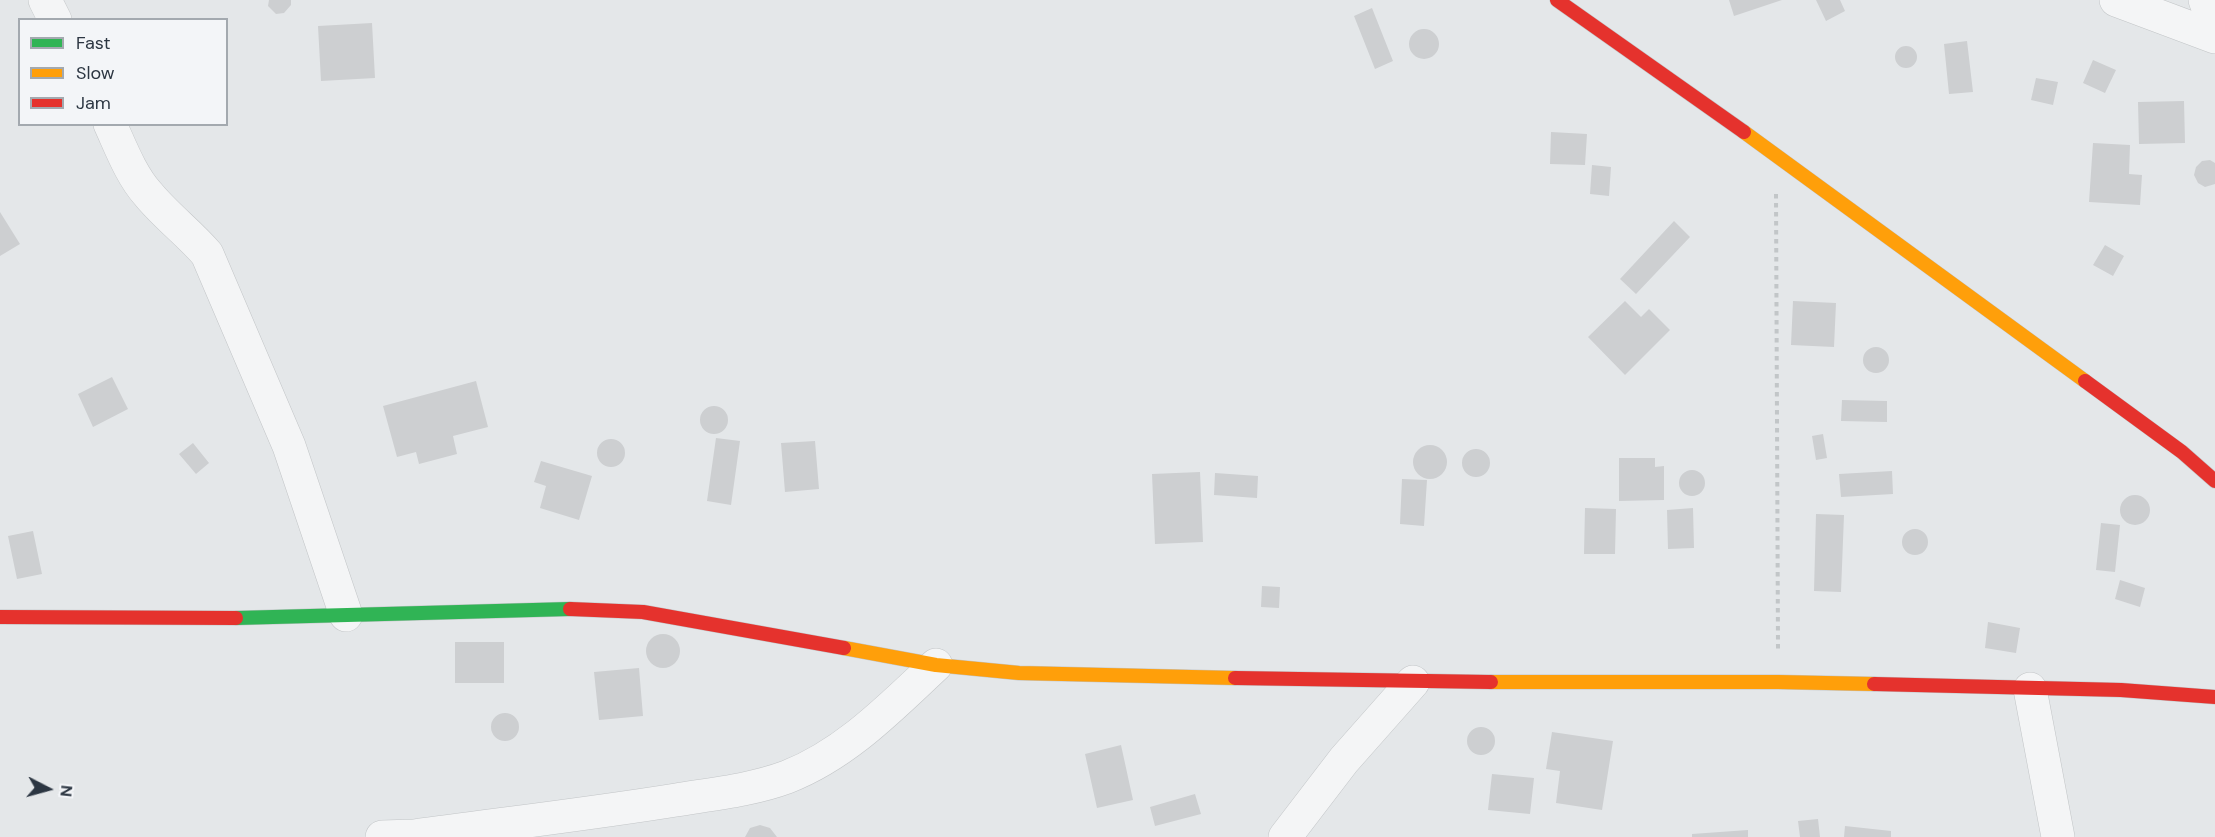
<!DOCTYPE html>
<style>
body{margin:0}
#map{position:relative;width:2215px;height:837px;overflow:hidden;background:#e4e7e9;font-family:"DM Sans",sans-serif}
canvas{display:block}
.legend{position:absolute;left:18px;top:18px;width:210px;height:108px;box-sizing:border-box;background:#f3f5f8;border:2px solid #a3a9af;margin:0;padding:8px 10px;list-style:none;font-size:18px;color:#2c3642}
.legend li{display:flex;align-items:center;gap:12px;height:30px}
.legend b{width:30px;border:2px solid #a3a9af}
.north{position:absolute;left:18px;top:759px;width:60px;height:60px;-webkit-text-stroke:4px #f3f5f8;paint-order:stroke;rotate:96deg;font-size:16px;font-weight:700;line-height:24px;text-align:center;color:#2c3642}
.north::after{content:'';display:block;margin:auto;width:21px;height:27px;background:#2c3642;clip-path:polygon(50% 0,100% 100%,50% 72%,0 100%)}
</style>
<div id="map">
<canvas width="2215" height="837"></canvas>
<ul class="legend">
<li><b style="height:8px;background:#30b455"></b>Fast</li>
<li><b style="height:8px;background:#ff9f0a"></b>Slow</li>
<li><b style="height:8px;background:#e5322d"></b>Jam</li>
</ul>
<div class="north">N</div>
</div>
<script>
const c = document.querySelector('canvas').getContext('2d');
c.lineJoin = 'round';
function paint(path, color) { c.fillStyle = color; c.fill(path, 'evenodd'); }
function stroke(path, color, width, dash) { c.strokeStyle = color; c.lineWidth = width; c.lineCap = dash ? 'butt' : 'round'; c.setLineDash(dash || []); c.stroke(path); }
paint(new Path2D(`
 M 269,0 L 291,0 L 291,5 L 284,13 L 276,14 L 268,6 Z
 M 1729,0 L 1782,0 L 1734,16 Z
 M 1816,0 L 1840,0 L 1845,11 L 1826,21 Z
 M 1372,8 L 1393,61 L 1375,69 L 1354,16 Z
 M 372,23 L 375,78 L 321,81 L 318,26 Z
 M1409 44a15 15 0 1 1 30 0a15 15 0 1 1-30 0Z
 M 1967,41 L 1973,92 L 1949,94 L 1944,44 Z
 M1895 57a11 11 0 1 1 22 0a11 11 0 1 1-22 0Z
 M 2093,60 L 2116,70 L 2105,93 L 2083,83 Z
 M 2036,78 L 2058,82 L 2053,105 L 2031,100 Z
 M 2184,101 L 2185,143 L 2139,144 L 2138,102 Z
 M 1551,132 L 1587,134 L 1585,165 L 1550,164 Z
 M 2093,143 L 2130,145 L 2129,174 L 2142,175 L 2140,205 L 2089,202 Z
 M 2210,160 L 2215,163 L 2215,184 L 2205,187 L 2198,183 L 2194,175 L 2196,167 L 2202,161 Z
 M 1592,165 L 1611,167 L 1609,196 L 1590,194 Z
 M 0,212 L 20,244 L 0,256 Z
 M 1674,221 L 1690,237 L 1636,294 L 1620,279 Z
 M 2105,245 L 2124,256 L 2113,276 L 2093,265 Z
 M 1625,301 L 1641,317 L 1649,309 L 1670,330 L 1625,375 L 1588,337 Z
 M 1793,301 L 1836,303 L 1834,347 L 1791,345 Z
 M1863 360a13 13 0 1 1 26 0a13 13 0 1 1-26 0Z
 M 112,377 L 128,409 L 93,427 L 78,394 Z
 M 476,381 L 488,427 L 453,436 L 457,454 L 419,464 L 416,452 L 397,457 L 383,406 Z
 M 1842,400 L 1887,401 L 1887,422 L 1841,421 Z
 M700 420a14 14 0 1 1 28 0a14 14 0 1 1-28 0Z
 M 1823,434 L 1827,458 L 1816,460 L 1812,436 Z
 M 716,438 L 740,441 L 731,505 L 707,501 Z
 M597 453a14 14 0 1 1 28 0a14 14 0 1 1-28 0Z
 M 815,441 L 819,489 L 785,492 L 781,443 Z
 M 193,443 L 209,463 L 196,474 L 179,454 Z
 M1413 462a17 17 0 1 1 34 0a17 17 0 1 1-34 0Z
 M1462 463a14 14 0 1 1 28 0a14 14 0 1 1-28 0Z
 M 1619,458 L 1655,458 L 1655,467 L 1664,466 L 1664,500 L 1619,501 Z
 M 541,461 L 592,476 L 579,520 L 540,508 L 546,486 L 534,482 Z
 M1679 483a13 13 0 1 1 26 0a13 13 0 1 1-26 0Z
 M 1892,471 L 1893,494 L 1841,497 L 1839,474 Z
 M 1200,472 L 1203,542 L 1155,544 L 1152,474 Z
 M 1215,473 L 1258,476 L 1257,498 L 1214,495 Z
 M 1402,479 L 1427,480 L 1424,526 L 1400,524 Z
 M2120 510a15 15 0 1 1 30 0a15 15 0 1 1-30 0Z
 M 1585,508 L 1616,509 L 1615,554 L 1584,554 Z
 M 1693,508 L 1694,548 L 1668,549 L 1667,510 Z
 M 1816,514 L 1844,515 L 1841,592 L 1814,591 Z
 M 2101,523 L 2120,525 L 2115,572 L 2096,570 Z
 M1902 542a13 13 0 1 1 26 0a13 13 0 1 1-26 0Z
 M 33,531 L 42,574 L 17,579 L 8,536 Z
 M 2120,580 L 2145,588 L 2140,607 L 2115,599 Z
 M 1262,586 L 1280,587 L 1279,608 L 1261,607 Z
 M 1988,622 L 2020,628 L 2016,653 L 1985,648 Z
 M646 651a17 17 0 1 1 34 0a17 17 0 1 1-34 0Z
 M 455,642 L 504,642 L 504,683 L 455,683 Z
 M 639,668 L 643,716 L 599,720 L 594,672 Z
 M491 727a14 14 0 1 1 28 0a14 14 0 1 1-28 0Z
 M1467 741a14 14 0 1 1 28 0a14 14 0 1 1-28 0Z
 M 1552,732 L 1613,741 L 1602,810 L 1556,803 L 1560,771 L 1546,769 Z
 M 1121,745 L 1133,800 L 1097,808 L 1085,754 Z
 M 1492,774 L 1534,778 L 1530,814 L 1488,810 Z
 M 1195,794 L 1201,814 L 1155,826 L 1150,807 Z
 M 1818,819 L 1820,837 L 1800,837 L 1798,821 Z
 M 760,825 L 770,828 L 777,837 L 745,837 L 750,828 Z
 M 1845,826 L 1891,831 L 1891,837 L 1844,837 Z
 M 1748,830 L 1748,837 L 1692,837 L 1692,834 Z`), '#cdcfd1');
const street = new Path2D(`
 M 45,0 L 55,20
 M 2116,0 L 2215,37
 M 2205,0 L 2215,25
 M 110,124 C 121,148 131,175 148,194 C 166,216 189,233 207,254 L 289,446 L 346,615
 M 2030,689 L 2058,837
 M 382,837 L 414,836 C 502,824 589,814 676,800 C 713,794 752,790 787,777 C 846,754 891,707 936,665
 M 1285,837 L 1344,760 L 1413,682`);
const fast = new Path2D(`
 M 236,618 L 570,609`);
const slow = new Path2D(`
 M 1744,132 L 2085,381
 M 844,648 L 936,665 L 1019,673 L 1235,678
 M 1491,682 L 1778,682 L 1874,684`);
const jam = new Path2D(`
 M 1557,0 L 1744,132
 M 2085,381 L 2182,452 L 2215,481
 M 570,609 L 643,612 L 844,648
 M 0,617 L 236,618
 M 1235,678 L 1491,682
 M 1874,684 L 2121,690 L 2215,697`);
stroke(street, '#c2c5c7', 34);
stroke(fast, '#c2c5c7', 15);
stroke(slow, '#c2c5c7', 15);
stroke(jam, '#c2c5c7', 15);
stroke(new Path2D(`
 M 1776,194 L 1778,649`), '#c2c6c8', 4, [4.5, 4.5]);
stroke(street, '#f4f5f6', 33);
stroke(fast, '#30b455', 14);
stroke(slow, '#ff9f0a', 14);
stroke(jam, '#e5322d', 14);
</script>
